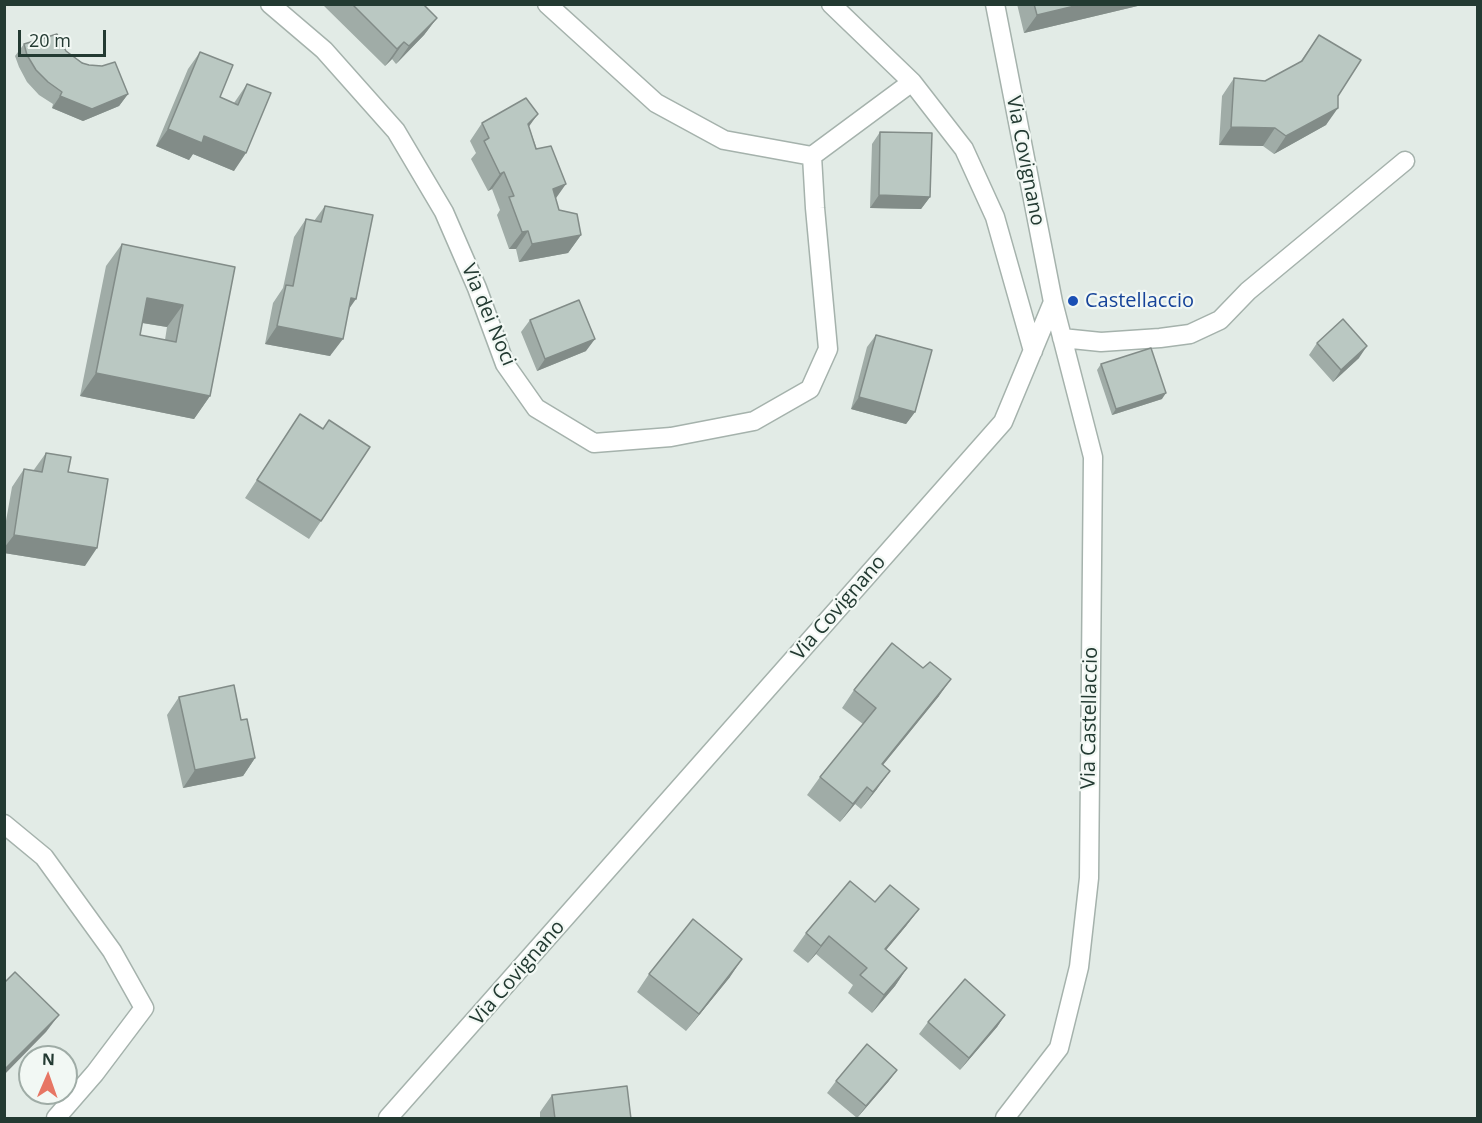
<!DOCTYPE html>
<style>
body{margin:0}
#map{position:relative;width:1482px;height:1123px;overflow:hidden;background:#e2ebe6;font-family:"Open Sans",sans-serif}
canvas{display:block}
.frame{position:absolute;inset:0;border:6px solid #233a32;pointer-events:none}
.north{position:absolute;left:18px;top:1045px;width:60px;height:60px;box-sizing:border-box;background:#f2f8f4;border:2px solid #9faca6;border-radius:50%;rotate:2deg;font-size:16px;font-weight:700;line-height:24px;text-align:center;color:#233a32}
.north::after{content:'';display:block;margin:auto;width:21px;height:27px;background:#e77664;clip-path:polygon(50% 0,100% 100%,50% 72%,0 100%)}
.scale{position:absolute;left:18px;top:30px;width:88px;height:27px;box-sizing:border-box;border:3px solid #233a32;border-top:0;padding-left:8px;font-size:18px;line-height:21px;white-space:nowrap;color:#233a32;-webkit-text-stroke:4px #f2f8f4;paint-order:stroke}
</style>
<div id="map">
<canvas width="1482" height="1123"></canvas>
<div class="frame"></div>
<div class="north">N</div>
<div class="scale">20 m</div>
</div>
<script>
const c = document.querySelector('canvas').getContext('2d');
c.lineJoin = 'round';
function stroke(path, color, width, dash) { c.strokeStyle = color; c.lineWidth = width; c.lineCap = dash ? 'butt' : 'round'; c.setLineDash(dash || []); c.stroke(path); }
function paint(path, color) { c.fillStyle = color; c.fill(path, 'evenodd'); }
function label(font, color, halo, rows, align = 'center') {
  c.font = font + ' "Open Sans",sans-serif'; c.lineWidth = 4.5; c.setLineDash([]); c.textBaseline = 'middle'; c.strokeStyle = halo; c.fillStyle = color; for (const [text, x, y, turn = 0] of rows) {
    c.save(); c.translate(x, y); c.rotate((+turn || 0) * Math.PI / 180); c.textAlign = isNaN(turn) ? turn : align; if (halo) c.strokeText(text, 0, 0); c.fillText(text, 0, 0); c.restore();
  }
}
const minor = new Path2D(`
 M 270,4 L 324,50 L 396,131 L 444,212 L 477,288 L 505,364 L 536,408 L 594,443 L 671,437 L 754,421 L 810,389 L 828,349 L 815,208 L 812,156
 M 547,4 L 656,103 L 724,140 L 812,156 L 912,82
 M 831,4 L 912,82 L 964,149 L 995,217 L 1033,351
 M 1062,338 L 1101,342 L 1160,338 L 1190,334 L 1220,320 L 1248,291 L 1405,161
 M 4,824 L 44,857 L 112,951 L 144,1008 L 95,1073 L 56,1118
 M 388,1118 L 1003,422 L 1053,302 L 995,4
 M 1005,1118 L 1059,1048 L 1079,967 L 1089,878 L 1093,457 L 1053,302`);
stroke(minor, '#a5b2ac', 21);
stroke(minor, '#fff', 18);
paint(new Path2D(`
 M 323,4 L 423,4 L 437,18 L 424,35 L 396,64 L 392,59 L 385,66 L 323,5 Z
 M 1017,4 L 1146,4 L 1024,33 Z
 M 1319,35 L 1338,96 L 1326,125 L 1274,154 L 1263,146 L 1219,145 L 1222,96 L 1234,78 L 1265,81 L 1300,62 Z
 M 24,44 L 66,51 L 128,94 L 119,106 L 83,121 L 52,108 L 53,104 L 39,95 L 27,82 L 19,67 L 15,56 Z
 M 200,52 L 220,97 L 234,103 L 247,84 L 234,171 L 193,154 L 189,160 L 156,146 L 188,69 Z
 M 482,123 L 529,127 L 559,210 L 581,235 L 568,253 L 519,262 L 516,249 L 509,249 L 497,215 L 500,210 L 492,189 L 488,191 L 471,159 L 476,153 L 470,141 Z
 M 880,132 L 930,197 L 921,209 L 870,208 L 872,144 Z
 M 325,206 L 348,310 L 330,356 L 265,344 L 273,303 L 283,288 L 294,237 L 306,219 L 314,221 Z
 M 122,244 L 235,267 L 210,396 L 194,419 L 80,396 L 106,266 ZM 142,323 L 167,327 L 165,340 L 140,335 Z
 M 530,320 L 586,351 L 537,371 L 521,332 Z
 M 876,335 L 915,412 L 906,424 L 851,409 L 867,347 Z
 M 1317,343 L 1359,358 L 1333,382 L 1309,355 Z
 M 1101,364 L 1162,399 L 1112,415 L 1097,370 Z
 M 300,414 L 321,521 L 309,539 L 245,498 Z
 M 46,453 L 85,566 L 4,553 L 4,532 L 12,487 L 24,469 L 33,471 Z
 M 854,690 L 939,696 L 883,765 L 877,789 L 861,809 L 855,804 L 840,822 L 807,795 L 820,777 L 863,724 L 842,708 Z
 M 179,697 L 241,720 L 255,758 L 243,776 L 183,788 L 167,715 Z
 M 875,902 L 919,909 L 906,926 L 886,950 L 907,968 L 895,986 L 872,1013 L 848,993 L 853,985 L 816,954 L 808,963 L 793,951 L 806,933 Z
 M 649,974 L 730,977 L 686,1031 L 637,992 Z
 M 1005,1015 L 997,1027 L 960,1070 L 919,1034 L 928,1022 Z
 M 897,1070 L 888,1082 L 857,1118 L 827,1093 L 836,1081 Z
 M 552,1095 L 631,1119 L 540,1119 L 540,1112 Z`), '#a0aca7');
paint(new Path2D(`
 M 1083,4 L 1146,4 L 1024,33 L 1037,15 Z
 M 437,18 L 424,35 L 396,64 L 409,46 Z
 M 404,42 L 392,59 L 385,66 L 397,49 Z
 M 128,94 L 119,106 L 83,121 L 52,108 L 60,96 Z
 M 1338,108 L 1326,125 L 1274,154 L 1286,136 Z
 M 538,114 L 525,132 L 528,124 Z
 M 1231,127 L 1275,128 L 1263,146 L 1219,145 Z
 M 168,129 L 204,136 L 246,153 L 234,171 L 193,154 L 189,160 L 156,146 Z
 M 504,172 L 492,189 L 488,191 L 500,174 Z
 M 566,184 L 554,201 L 553,189 Z
 M 879,195 L 930,197 L 921,209 L 870,208 Z
 M 528,231 L 516,249 L 509,249 L 522,232 Z
 M 581,235 L 568,253 L 519,262 L 532,244 Z
 M 147,298 L 183,305 L 167,327 L 131,321 Z
 M 351,298 L 356,299 L 344,316 Z
 M 277,326 L 343,339 L 330,356 L 265,344 Z
 M 595,339 L 586,351 L 537,371 L 545,359 Z
 M 1367,346 L 1359,358 L 1333,382 L 1341,370 Z
 M 96,373 L 210,396 L 194,419 L 80,396 Z
 M 1166,393 L 1162,399 L 1112,415 L 1116,409 Z
 M 859,397 L 915,412 L 906,424 L 851,409 Z
 M 14,535 L 97,548 L 85,566 L 4,553 L 4,548 Z
 M 951,679 L 939,696 L 869,782 L 882,764 Z
 M 255,758 L 243,776 L 183,788 L 195,770 Z
 M 890,771 L 877,789 L 861,809 L 873,792 Z
 M 867,787 L 855,804 L 840,822 L 853,804 Z
 M 919,909 L 906,926 L 872,967 L 885,949 Z
 M 829,936 L 816,954 L 808,963 L 821,946 Z
 M 742,959 L 730,977 L 686,1031 L 699,1014 Z
 M 907,968 L 895,986 L 872,1013 L 884,995 Z
 M 59,1015 L 46,1032 L 4,1075 L 4,1070 Z
 M 1005,1015 L 997,1027 L 960,1070 L 969,1058 Z
 M 897,1070 L 888,1082 L 857,1118 L 866,1106 Z`), '#828c88');
const building = new Path2D(`
 M 352,4 L 423,4 L 437,18 L 409,46 L 404,42 L 397,49 Z
 M 1034,4 L 1083,4 L 1037,15 Z
 M 57,34 L 66,51 L 82,63 L 89,65 L 102,66 L 115,62 L 128,94 L 92,109 L 60,96 L 62,92 L 48,82 L 36,70 L 27,55 L 24,44 Z
 M 1319,35 L 1361,60 L 1338,96 L 1338,108 L 1286,136 L 1275,128 L 1231,127 L 1234,78 L 1265,81 L 1302,61 Z
 M 200,52 L 233,65 L 220,97 L 238,105 L 247,84 L 271,93 L 246,153 L 204,136 L 202,143 L 168,129 Z
 M 526,98 L 538,114 L 528,124 L 536,149 L 551,146 L 566,184 L 553,189 L 559,210 L 577,214 L 581,235 L 532,244 L 528,231 L 522,232 L 509,197 L 514,196 L 504,172 L 500,174 L 484,141 L 489,138 L 482,123 Z
 M 880,132 L 932,133 L 930,197 L 879,195 Z
 M 325,206 L 373,215 L 356,299 L 351,298 L 343,339 L 277,326 L 286,285 L 293,286 L 306,219 L 321,222 Z
 M 122,244 L 235,267 L 210,396 L 96,373 ZM 147,298 L 183,305 L 176,342 L 140,335 Z
 M 579,300 L 595,339 L 545,359 L 530,320 Z
 M 1343,319 L 1367,346 L 1341,370 L 1317,343 Z
 M 876,335 L 932,350 L 915,412 L 859,397 Z
 M 1151,348 L 1166,393 L 1116,409 L 1101,364 Z
 M 300,414 L 323,429 L 329,420 L 370,447 L 321,521 L 257,480 Z
 M 46,453 L 71,457 L 68,472 L 108,479 L 97,548 L 14,535 L 24,469 L 42,472 Z
 M 892,643 L 923,668 L 930,662 L 951,679 L 882,764 L 890,771 L 873,792 L 867,787 L 853,804 L 820,777 L 876,708 L 854,690 Z
 M 234,685 L 241,720 L 247,719 L 255,758 L 195,770 L 179,697 Z
 M 850,881 L 875,902 L 890,885 L 919,909 L 885,949 L 907,968 L 884,995 L 860,975 L 867,968 L 829,936 L 821,946 L 806,933 Z
 M 693,919 L 742,959 L 699,1014 L 649,974 Z
 M 15,972 L 59,1015 L 4,1070 L 4,983 Z
 M 965,979 L 1005,1015 L 969,1058 L 928,1022 Z
 M 867,1044 L 897,1070 L 866,1106 L 836,1081 Z
 M 627,1086 L 631,1119 L 555,1119 L 552,1095 Z`);
paint(building, '#bac8c2');
stroke(building, '#828c88', 1.5);
for (const [x, y, r, color] of [
 [1073,301,6,"#1a4fb4"]
]) { const dot = new Path2D(); dot.arc(x, y, r, 0, 2 * Math.PI); c.fillStyle = color; c.fill(dot); stroke(dot, '#f2f8f4', 2); }
label('20px', '#233a32', '#f2f8f4', [
 ["Via Covignano",1025,161,79],
 ["Via dei Noci",488,315,67],
 ["Via Covignano",839,608,-49],
 ["Via Castellaccio",1090,718,-89],
 ["Via Covignano",518,973,-49]
]);
label('20px', '#164399', '#f2f8f4', [
 ["Castellaccio",1085,301]
], 'left');
</script>
